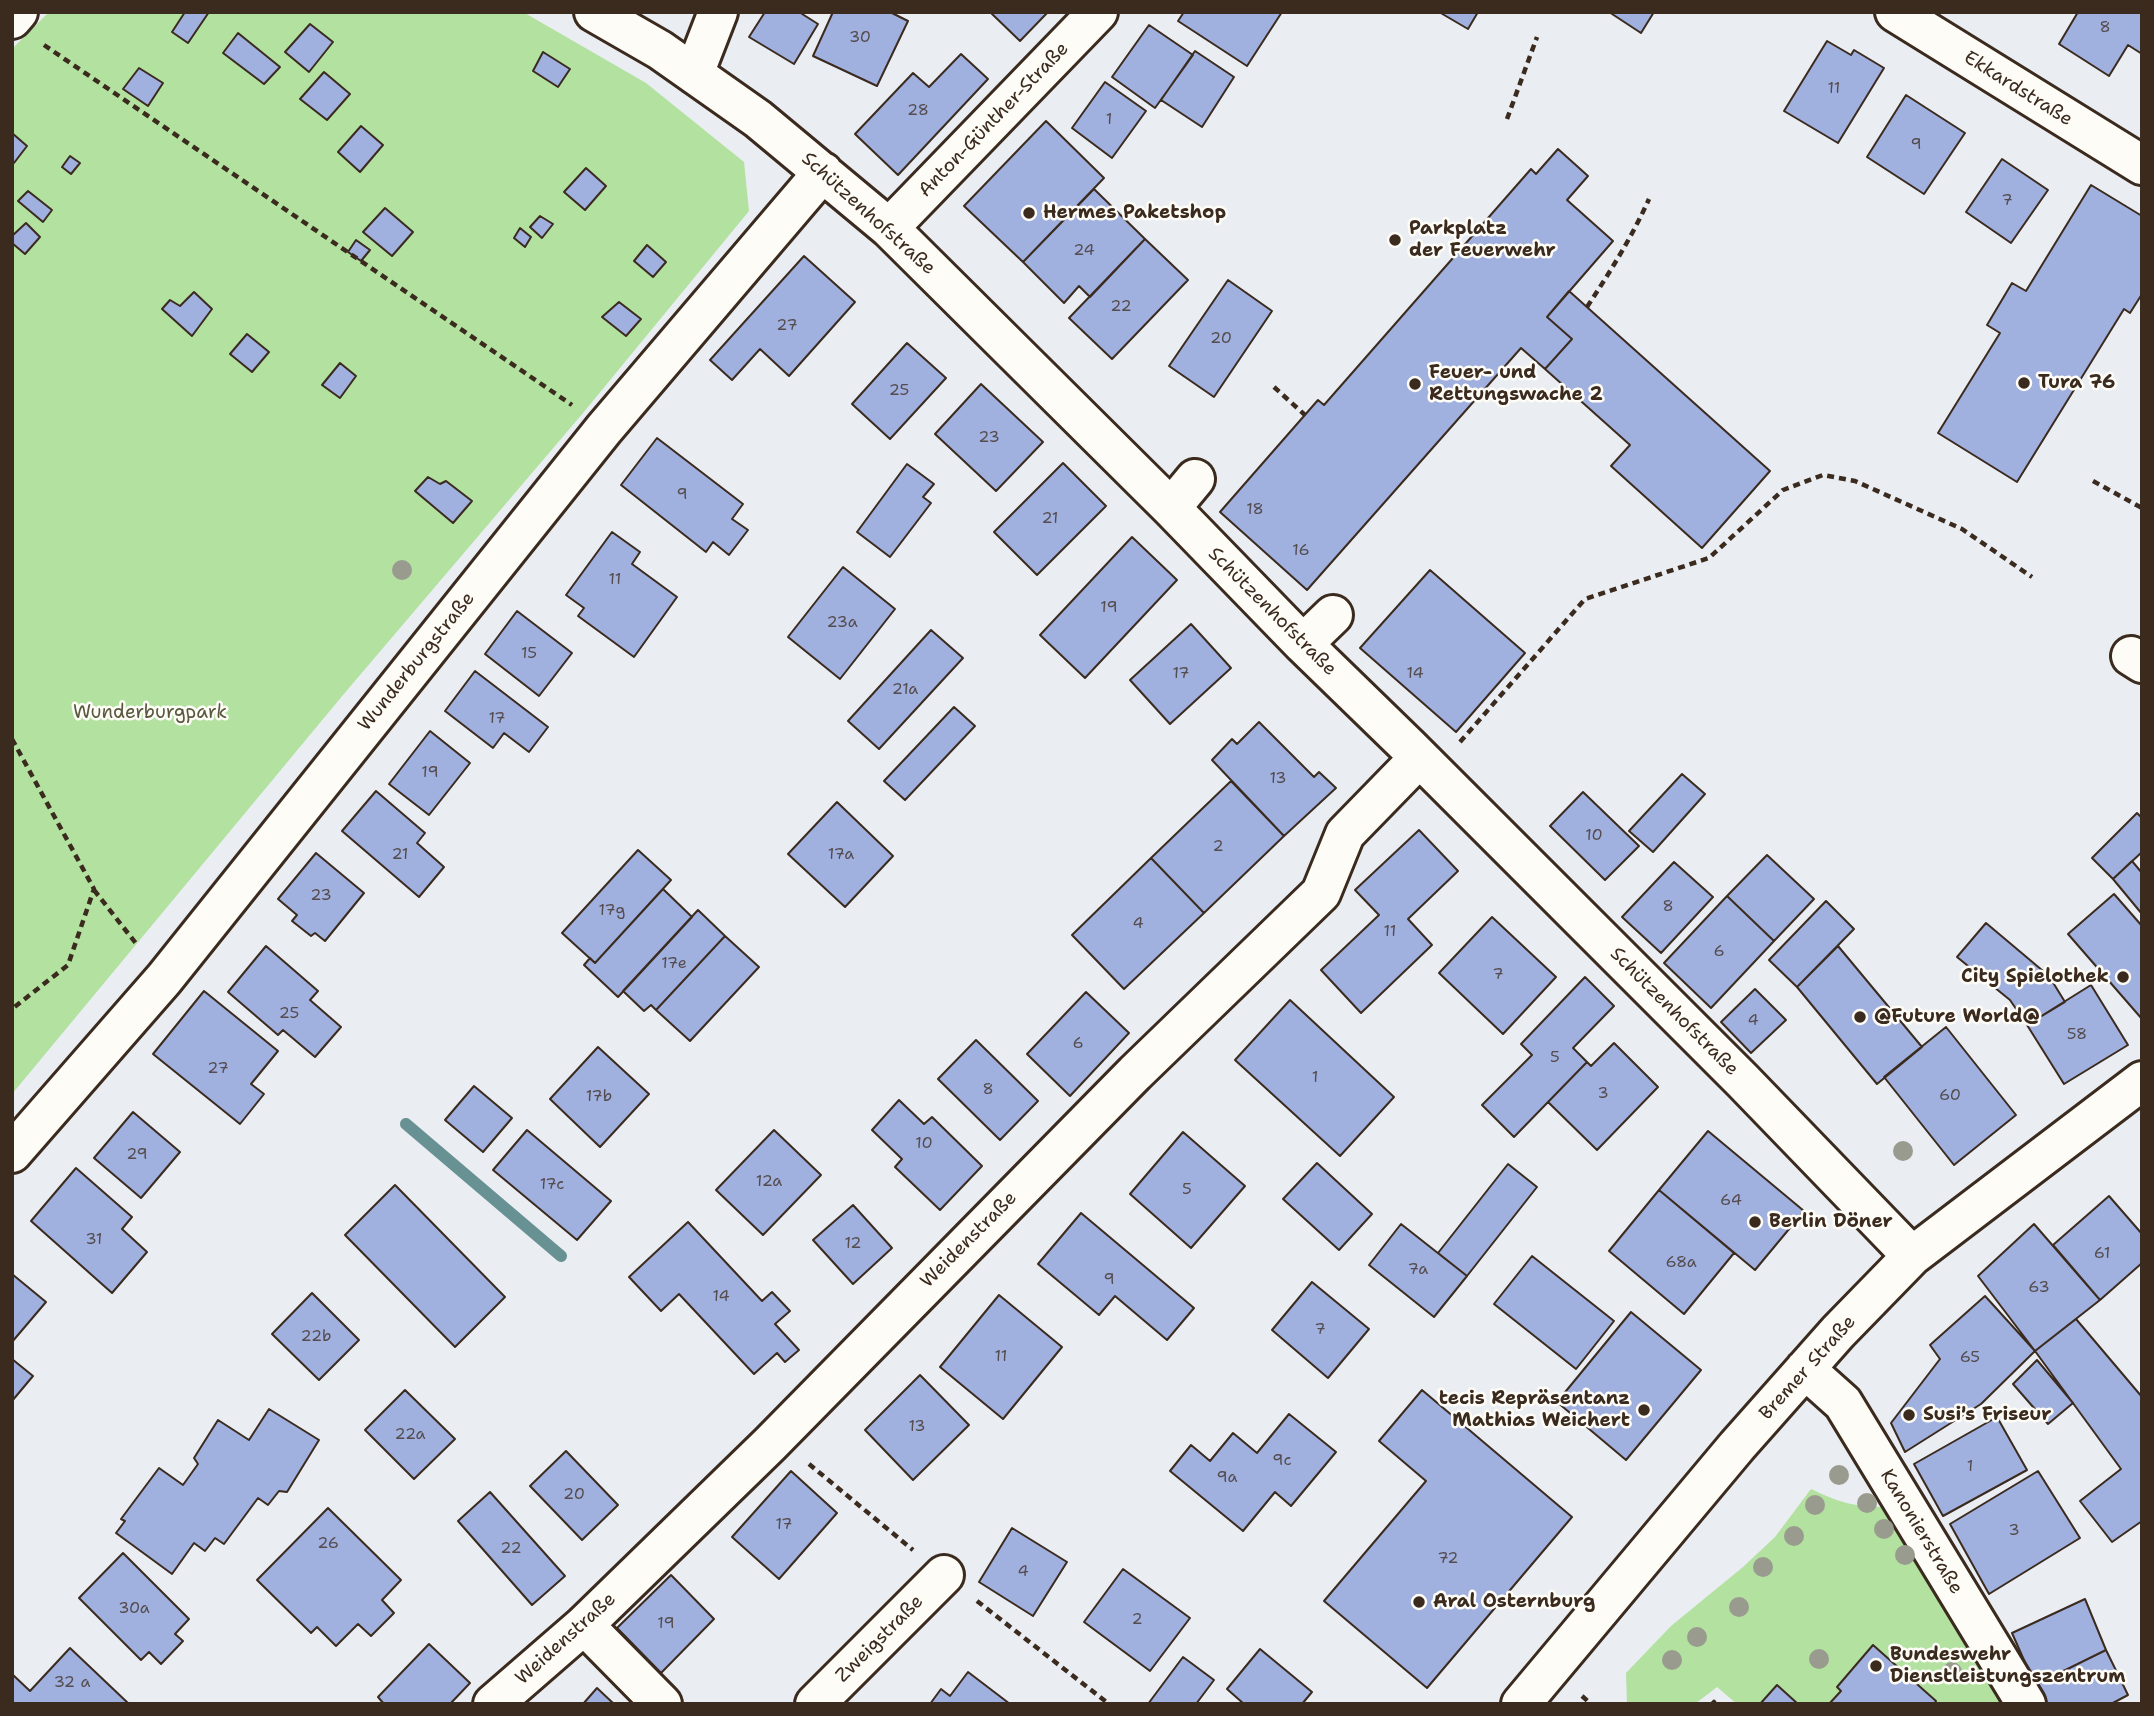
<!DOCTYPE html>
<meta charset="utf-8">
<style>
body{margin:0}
#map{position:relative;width:2154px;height:1716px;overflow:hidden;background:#eaedf2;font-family:"Shantell Sans",sans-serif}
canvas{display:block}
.frame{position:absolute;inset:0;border:14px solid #3b2a1e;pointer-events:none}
</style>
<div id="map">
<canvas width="2154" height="1716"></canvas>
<div class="frame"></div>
</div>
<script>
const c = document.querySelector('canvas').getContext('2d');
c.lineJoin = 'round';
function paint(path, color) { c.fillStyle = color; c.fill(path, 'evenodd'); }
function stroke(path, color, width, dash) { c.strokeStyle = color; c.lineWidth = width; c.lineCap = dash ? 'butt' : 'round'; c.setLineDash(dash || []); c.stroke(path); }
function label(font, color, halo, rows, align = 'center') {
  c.font = font + ' "Shantell Sans",sans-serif'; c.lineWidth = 5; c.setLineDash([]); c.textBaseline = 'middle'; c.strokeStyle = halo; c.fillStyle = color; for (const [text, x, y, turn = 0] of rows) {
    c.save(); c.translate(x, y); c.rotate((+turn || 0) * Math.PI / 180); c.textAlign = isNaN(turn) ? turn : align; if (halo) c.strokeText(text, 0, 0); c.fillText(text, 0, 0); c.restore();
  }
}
paint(new Path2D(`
 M 49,12 L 523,12 L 646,83 L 744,162 L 749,211 L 583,413 L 343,695 L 12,1094 L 12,49 Z
 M 1811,1489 C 1838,1502 1855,1507 1884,1507 L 2001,1704 L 1934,1704 L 1936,1700 L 1873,1645 L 1837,1687 L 1841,1691 L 1829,1704 L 1798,1704 L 1777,1685 L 1760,1704 L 1737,1704 L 1717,1687 L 1695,1704 L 1627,1704 L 1626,1673 L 1671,1626 L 1743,1567 L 1775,1537 Z`), '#b2e1a0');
stroke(new Path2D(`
 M 406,1124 L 561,1256`), '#689194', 12);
const building = new Path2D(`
 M 185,12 L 209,12 L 188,43 L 172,32 Z
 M 765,12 L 799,12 L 818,24 L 794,64 L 749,37 Z
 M 833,12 L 890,12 L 908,21 L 877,86 L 813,56 Z
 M 990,12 L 1048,12 L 1020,41 Z
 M 1184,12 L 1282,12 L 1247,66 L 1178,21 Z
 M 1439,12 L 1478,12 L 1468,29 Z
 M 1609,12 L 1654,12 L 1641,33 Z
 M 2078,12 L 2142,12 L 2142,54 L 2128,45 L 2109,76 L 2059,44 Z
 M 310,24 L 333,42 L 309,72 L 285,52 Z
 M 1149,25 L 1193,55 L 1155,108 L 1112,77 Z
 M 238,33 L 280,67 L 264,84 L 223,53 Z
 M 1827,41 L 1851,55 L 1854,50 L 1884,68 L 1838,143 L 1784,111 Z
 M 1195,51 L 1234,77 L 1202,127 L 1161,100 Z
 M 543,52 L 570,69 L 558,87 L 533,71 Z
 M 961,54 L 988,79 L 898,175 L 855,134 L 913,73 L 929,87 Z
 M 139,68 L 163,83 L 148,106 L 123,89 Z
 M 324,72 L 350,94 L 327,120 L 300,99 Z
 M 1105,82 L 1146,111 L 1112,158 L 1072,128 Z
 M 1906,95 L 1965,133 L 1924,194 L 1867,157 Z
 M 1046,121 L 1104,178 L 1023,262 L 964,206 Z
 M 361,126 L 383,145 L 360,172 L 338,152 Z
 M 12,133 L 27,146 L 14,163 L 12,161 Z
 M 1558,149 L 1588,176 L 1567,200 L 1613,241 L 1547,317 L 1572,339 L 1545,369 L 1521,348 L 1307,590 L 1220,512 L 1318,400 L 1324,405 L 1531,169 L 1536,174 Z
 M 70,156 L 80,163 L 71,174 L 62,167 Z
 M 2002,159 L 2048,190 L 2011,243 L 1966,212 Z
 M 586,168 L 606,186 L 585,210 L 564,192 Z
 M 2091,185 L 2142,216 L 2142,294 L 2130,313 L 2124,309 L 2017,482 L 1938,433 L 2000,333 L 1987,325 L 2012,283 L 2026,291 Z
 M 1094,189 L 1145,239 L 1090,297 L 1079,286 L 1064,303 L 1023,262 Z
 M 28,191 L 52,210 L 43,222 L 18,201 Z
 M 385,208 L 413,232 L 392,256 L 363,232 Z
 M 540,216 L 553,224 L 542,238 L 530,227 Z
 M 26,223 L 40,237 L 25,254 L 12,243 L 12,236 Z
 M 520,228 L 531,237 L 525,247 L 514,238 Z
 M 1145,239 L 1188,280 L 1112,359 L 1069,318 Z
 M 356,240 L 370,250 L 361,261 L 348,252 Z
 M 647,245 L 666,262 L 653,277 L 634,261 Z
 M 804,256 L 855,302 L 789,376 L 760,349 L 732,380 L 710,360 Z
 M 1228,280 L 1272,311 L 1214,397 L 1169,366 Z
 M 1569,291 L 1770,471 L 1702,548 L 1611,466 L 1630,445 L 1545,369 L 1572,339 L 1547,317 Z
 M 194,292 L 212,309 L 192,336 L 162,309 L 170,300 L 180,306 Z
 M 619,302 L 641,319 L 626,336 L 602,317 Z
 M 247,334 L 269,352 L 252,372 L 230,354 Z
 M 907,343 L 946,378 L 890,439 L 852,404 Z
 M 340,363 L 356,376 L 340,398 L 322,385 Z
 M 981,384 L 1043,442 L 996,491 L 935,434 Z
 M 657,438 L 743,504 L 732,519 L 748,530 L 729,555 L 713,542 L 706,552 L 621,485 Z
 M 1063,463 L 1106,506 L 1037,575 L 994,532 Z
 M 907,464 L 934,484 L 923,497 L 931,503 L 890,557 L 857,532 Z
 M 428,477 L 440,484 L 446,481 L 472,501 L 453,523 L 415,491 Z
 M 612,532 L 640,552 L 632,564 L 677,597 L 634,657 L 578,616 L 584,608 L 566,595 Z
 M 1132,537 L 1177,580 L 1085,678 L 1040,635 Z
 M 843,567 L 895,609 L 840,679 L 788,637 Z
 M 1430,570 L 1525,653 L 1456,732 L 1360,648 Z
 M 517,611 L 572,653 L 539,696 L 485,654 Z
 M 1191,624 L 1231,668 L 1170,724 L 1130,680 Z
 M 931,630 L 963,658 L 879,749 L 848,721 Z
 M 475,671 L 548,727 L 529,752 L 504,733 L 493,748 L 445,711 Z
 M 954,707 L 975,726 L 905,800 L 884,781 Z
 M 1259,722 L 1314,777 L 1319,772 L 1336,788 L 1284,836 L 1212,760 L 1232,739 L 1237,744 Z
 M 430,731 L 470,763 L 429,815 L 389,784 Z
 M 1682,774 L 1705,794 L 1653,852 L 1629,831 Z
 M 1231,781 L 1284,836 L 1204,913 L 1151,858 Z
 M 376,791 L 425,833 L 417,843 L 444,867 L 419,897 L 342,831 Z
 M 1583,792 L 1639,846 L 1605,880 L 1550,826 Z
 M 837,802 L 893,856 L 845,907 L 788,854 Z
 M 2137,813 L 2142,818 L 2142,852 L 2113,879 L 2092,858 Z
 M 1419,830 L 1458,871 L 1408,919 L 1432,945 L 1361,1013 L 1321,970 L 1379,915 L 1355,890 Z
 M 638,850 L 671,880 L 595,963 L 562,933 Z
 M 316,853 L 364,893 L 325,941 L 315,933 L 311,936 L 292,921 L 297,915 L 278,899 Z
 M 1767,855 L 1814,899 L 1774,941 L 1727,896 Z
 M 1151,858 L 1204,913 L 1124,989 L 1072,935 Z
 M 2132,861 L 2142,873 L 2142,914 L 2113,879 Z
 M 1674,862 L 1713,897 L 1661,953 L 1622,917 Z
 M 663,889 L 692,917 L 618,997 L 584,965 L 590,958 L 595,963 Z
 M 2114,894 L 2142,926 L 2142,1019 L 2068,934 Z
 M 1727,896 L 1774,941 L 1711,1008 L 1664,963 Z
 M 1826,901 L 1854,929 L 1797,987 L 1769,960 Z
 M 698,910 L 725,936 L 656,1010 L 651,1005 L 644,1011 L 623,991 Z
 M 1492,917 L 1556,977 L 1503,1034 L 1439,973 Z
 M 1986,923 L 2049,976 L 2065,1002 L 2027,1025 L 2010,1000 L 1957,957 Z
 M 725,936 L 759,967 L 690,1041 L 656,1010 Z
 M 266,946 L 318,991 L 310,1000 L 341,1027 L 315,1057 L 283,1030 L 278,1035 L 228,992 Z
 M 1838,946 L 1922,1047 L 1877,1084 L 1797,987 Z
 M 1585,977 L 1614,1006 L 1573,1048 L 1587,1062 L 1514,1137 L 1482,1105 L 1532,1055 L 1521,1044 Z
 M 2091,985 L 2128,1045 L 2064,1084 L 2027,1025 Z
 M 1755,989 L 1786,1020 L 1751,1053 L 1721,1022 Z
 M 204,991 L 278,1051 L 251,1084 L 264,1094 L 240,1124 L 153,1054 Z
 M 1086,992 L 1129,1033 L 1070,1096 L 1027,1054 Z
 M 1290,1000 L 1394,1097 L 1340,1156 L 1235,1060 Z
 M 1946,1027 L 2016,1115 L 1954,1165 L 1884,1077 Z
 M 976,1040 L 1038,1101 L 1000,1140 L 938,1079 Z
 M 1614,1043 L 1658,1087 L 1597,1150 L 1548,1102 L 1587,1062 L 1591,1066 Z
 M 598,1047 L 649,1094 L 600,1147 L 550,1099 Z
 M 474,1086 L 512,1118 L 483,1152 L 445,1120 Z
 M 899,1100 L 924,1124 L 932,1117 L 982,1166 L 940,1210 L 895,1167 L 902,1159 L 872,1130 Z
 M 133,1112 L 180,1152 L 141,1198 L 94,1158 Z
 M 527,1130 L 611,1201 L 577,1240 L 493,1170 Z
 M 774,1130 L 821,1175 L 763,1235 L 716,1190 Z
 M 1708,1131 L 1804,1211 L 1755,1270 L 1659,1190 Z
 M 1183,1132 L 1245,1186 L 1191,1248 L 1130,1194 Z
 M 1317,1163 L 1372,1214 L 1339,1250 L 1283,1199 Z
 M 1508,1164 L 1537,1187 L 1467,1276 L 1438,1253 Z
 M 76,1168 L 132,1217 L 122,1229 L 147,1252 L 112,1293 L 31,1221 Z
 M 395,1185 L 505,1297 L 455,1347 L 345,1235 Z
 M 1659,1190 L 1734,1253 L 1684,1314 L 1609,1251 Z
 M 2109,1196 L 2142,1234 L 2142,1263 L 2100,1300 L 2053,1245 Z
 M 853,1205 L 892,1248 L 853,1284 L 813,1240 Z
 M 1081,1213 L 1194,1308 L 1167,1340 L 1115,1296 L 1099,1315 L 1038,1264 Z
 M 688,1222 L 762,1301 L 772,1292 L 790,1311 L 775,1324 L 799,1350 L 785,1362 L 777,1353 L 754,1374 L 679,1294 L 661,1311 L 629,1277 Z
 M 1401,1224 L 1467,1276 L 1434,1317 L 1369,1265 Z
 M 2034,1224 L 2100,1300 L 2035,1351 L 1978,1276 Z
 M 1532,1256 L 1614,1321 L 1576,1369 L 1494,1304 Z
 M 12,1274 L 46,1302 L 12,1342 Z
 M 1312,1282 L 1369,1329 L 1328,1378 L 1272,1330 Z
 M 312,1293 L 359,1340 L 319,1380 L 272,1334 Z
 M 999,1295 L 1062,1347 L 1003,1419 L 940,1367 Z
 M 1985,1296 L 2035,1351 L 1981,1404 L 1905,1452 L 1891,1423 L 1940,1359 L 1930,1345 Z
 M 1631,1312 L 1701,1370 L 1626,1460 L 1557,1402 Z
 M 2076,1319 L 2142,1397 L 2142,1521 L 2112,1542 L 2080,1501 L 2121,1469 L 2035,1351 Z
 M 12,1359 L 33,1376 L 12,1401 Z
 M 2037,1360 L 2073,1403 L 2048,1424 L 2013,1384 Z
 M 920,1375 L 969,1425 L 913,1480 L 865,1430 Z
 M 405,1390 L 455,1439 L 414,1479 L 365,1430 Z
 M 1422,1390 L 1572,1517 L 1427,1688 L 1324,1601 L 1426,1481 L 1379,1441 Z
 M 269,1409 L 319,1440 L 287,1492 L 279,1491 L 268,1505 L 258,1498 L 224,1544 L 215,1538 L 205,1551 L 194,1543 L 172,1574 L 116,1533 L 125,1521 L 121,1519 L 159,1468 L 183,1485 L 198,1464 L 194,1458 L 218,1420 L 249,1440 Z
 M 1289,1414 L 1336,1452 L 1291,1506 L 1275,1492 L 1243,1531 L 1170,1471 L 1191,1445 L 1210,1461 L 1233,1433 L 1257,1453 Z
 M 1997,1417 L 2027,1470 L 1943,1516 L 1914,1464 Z
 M 566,1451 L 618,1505 L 582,1540 L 530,1486 Z
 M 791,1471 L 837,1513 L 779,1579 L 732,1537 Z
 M 2038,1471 L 2080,1538 L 1989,1594 L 1950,1524 Z
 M 490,1492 L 565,1576 L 532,1605 L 458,1521 Z
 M 328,1508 L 401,1580 L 382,1600 L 394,1613 L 371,1636 L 358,1624 L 336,1646 L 317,1627 L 311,1633 L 257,1580 Z
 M 1012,1528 L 1067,1562 L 1033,1616 L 979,1582 Z
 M 123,1553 L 189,1619 L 175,1634 L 183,1641 L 161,1664 L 149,1652 L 141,1660 L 79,1598 Z
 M 1123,1569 L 1190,1618 L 1150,1671 L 1084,1622 Z
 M 671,1575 L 714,1619 L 661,1673 L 617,1628 Z
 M 2085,1599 L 2106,1650 L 2035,1685 L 2012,1633 Z
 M 429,1644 L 470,1683 L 450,1704 L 384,1704 L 378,1697 Z
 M 1873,1645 L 1936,1701 L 1934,1704 L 1829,1704 L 1841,1691 L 1837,1687 Z
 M 70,1648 L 129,1704 L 12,1704 L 12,1674 L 30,1691 Z
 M 1260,1649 L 1312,1692 L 1302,1704 L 1244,1704 L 1227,1689 Z
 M 2106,1650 L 2128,1695 L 2111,1704 L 2044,1704 L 2035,1685 Z
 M 1183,1657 L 1214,1680 L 1196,1704 L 1148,1704 Z
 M 968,1672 L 1010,1704 L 930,1704 L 941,1689 L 950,1696 Z
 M 1777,1685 L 1798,1704 L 1760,1704 Z
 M 597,1688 L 614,1704 L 583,1704 Z`);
paint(building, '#a0b0df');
stroke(building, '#3b2a1e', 2);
const minor = new Path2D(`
 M 594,12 L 660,50 L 758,119 L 889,228 L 1171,508 L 1303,644 L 1410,748 L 1742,1080 L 1912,1256
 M 1895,12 L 2142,165
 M 12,19 L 18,12
 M 694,74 L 718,12
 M 889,228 L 1098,12
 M 1171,508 L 1195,479
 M 1303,644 L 1333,615
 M 2131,656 L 2142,663
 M 12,1153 L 164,979 L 604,429 L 823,172
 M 1805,1369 L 1843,1403 L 2026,1704
 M 584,1625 L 662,1704
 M 493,1704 L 584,1625 L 770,1444 L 1135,1073 L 1321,893 L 1345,834 L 1419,758
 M 815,1704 L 944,1575
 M 1521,1704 L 1737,1446 L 1838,1332 L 1912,1256 L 2142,1081`);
stroke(minor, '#3b2a1e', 44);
stroke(new Path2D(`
 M 44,45 L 572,405
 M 1507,119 L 1537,37
 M 1587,307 C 1610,272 1632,237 1649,199
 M 1274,387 L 1305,415
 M 2093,481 L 2142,508
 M 12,739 L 94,889 L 68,965 L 12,1009
 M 1460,742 L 1585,599 L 1709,558 L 1783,490 L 1823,475 L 1855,481 L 1962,529 L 2032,577
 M 94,890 L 138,946
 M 809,1464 L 913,1550
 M 977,1601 L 1109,1704
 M 1582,1696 L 1591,1704
 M 1712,1704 L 1714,1702 L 1715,1704`), '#3b2a1e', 4.5, [7, 5]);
stroke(minor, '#fdfcf7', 38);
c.fillStyle = '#9a9b8f';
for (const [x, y] of [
 [402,570],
 [1903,1151],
 [1839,1475],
 [1867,1503],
 [1815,1505],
 [1884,1529],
 [1794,1536],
 [1905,1555],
 [1763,1567],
 [1739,1607],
 [1697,1637],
 [1819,1659],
 [1672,1660],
 [1952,1672]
]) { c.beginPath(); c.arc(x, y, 10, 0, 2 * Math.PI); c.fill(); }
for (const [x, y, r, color] of [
 [1029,213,7,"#3b2a1e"],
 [1395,240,7,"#3b2a1e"],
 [2024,383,7,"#3b2a1e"],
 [1415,384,7,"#3b2a1e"],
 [2123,977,7,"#3b2a1e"],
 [1860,1017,7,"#3b2a1e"],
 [1755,1222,7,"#3b2a1e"],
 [1644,1410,7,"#3b2a1e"],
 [1909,1415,7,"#3b2a1e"],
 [1419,1602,7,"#3b2a1e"],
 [1876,1666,7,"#3b2a1e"]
]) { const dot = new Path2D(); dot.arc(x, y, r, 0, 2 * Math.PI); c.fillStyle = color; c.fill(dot); stroke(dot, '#fdfcf7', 2.5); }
label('16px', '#544c4e', null, [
 ["8",2105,28],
 ["30",860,38],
 ["11",1834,89],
 ["28",918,111],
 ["1",1109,120],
 ["9",1916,145],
 ["7",2007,201],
 ["24",1084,251],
 ["22",1121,307],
 ["27",787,326],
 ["20",1221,339],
 ["25",899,391],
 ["23",989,438],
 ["9",682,495],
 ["18",1255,510],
 ["21",1050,519],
 ["16",1301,551],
 ["11",615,580],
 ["19",1109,608],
 ["23a",842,623],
 ["15",529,654],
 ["17",1181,674],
 ["14",1415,674],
 ["21a",905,690],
 ["17",497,719],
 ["19",430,773],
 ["13",1278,779],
 ["10",1594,836],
 ["2",1218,847],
 ["21",400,855],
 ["17a",841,855],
 ["23",321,896],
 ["8",1668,907],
 ["17g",612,911],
 ["4",1138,924],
 ["11",1390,932],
 ["6",1719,952],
 ["17e",674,964],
 ["7",1498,975],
 ["25",289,1014],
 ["4",1753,1021],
 ["58",2077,1035],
 ["6",1078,1044],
 ["5",1555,1058],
 ["27",218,1069],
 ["1",1315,1078],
 ["8",988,1090],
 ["3",1603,1094],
 ["60",1950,1096],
 ["17b",599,1097],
 ["10",924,1144],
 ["29",137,1155],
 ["12a",769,1182],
 ["17c",552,1185],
 ["5",1187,1190],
 ["64",1731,1201],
 ["31",94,1240],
 ["12",853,1244],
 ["61",2102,1254],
 ["68a",1681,1263],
 ["7a",1418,1270],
 ["9",1109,1280],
 ["63",2039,1288],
 ["14",721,1297],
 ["7",1320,1330],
 ["22b",316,1337],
 ["11",1001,1357],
 ["65",1970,1358],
 ["13",917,1427],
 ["22a",410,1435],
 ["9c",1282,1461],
 ["1",1970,1467],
 ["9a",1227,1478],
 ["20",574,1495],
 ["17",784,1525],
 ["3",2014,1531],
 ["26",328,1544],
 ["22",511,1549],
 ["72",1448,1559],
 ["4",1023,1572],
 ["30a",134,1609],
 ["2",1137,1620],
 ["19",666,1624],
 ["32 a",72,1683]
]);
label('19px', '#3b2a1e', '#fdfcf7', [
 ["Ekkardstraße",2018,89,32],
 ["Anton-Günther-Straße",994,120,-46],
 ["Schützenhofstraße",868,214,42],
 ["Schützenhofstraße",1272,612,45],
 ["Wunderburgstraße",417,662,-51],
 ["Schützenhofstraße",1674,1012,45],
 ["Weidenstraße",969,1240,-45],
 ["Bremer Straße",1808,1368,-48],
 ["Kanonierstraße",1921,1532,59],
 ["Weidenstraße",566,1639,-42],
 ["Zweigstraße",880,1639,-45]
]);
label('bold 19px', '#3b2a1e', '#fdfcf7', [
 ["Hermes Paketshop",1043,213],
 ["Parkplatz",1409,229],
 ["der Feuerwehr",1409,251],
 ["Feuer- und",1429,373],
 ["Rettungswache 2",1429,395],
 ["Tura 76",2038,383],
 ["City Spielothek",2109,977,"right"],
 ["@Future World@",1874,1017],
 ["Berlin Döner",1769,1222],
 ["tecis Repräsentanz",1630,1399,"right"],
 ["Mathias Weichert",1630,1421,"right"],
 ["Susi's Friseur",1923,1415],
 ["Aral Osternburg",1433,1602],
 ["Bundeswehr",1890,1655],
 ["Dienstleistungszentrum",1890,1677]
], 'left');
label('19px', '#59583e', '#fdfcf7', [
 ["Wunderburgpark",150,713]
]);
</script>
